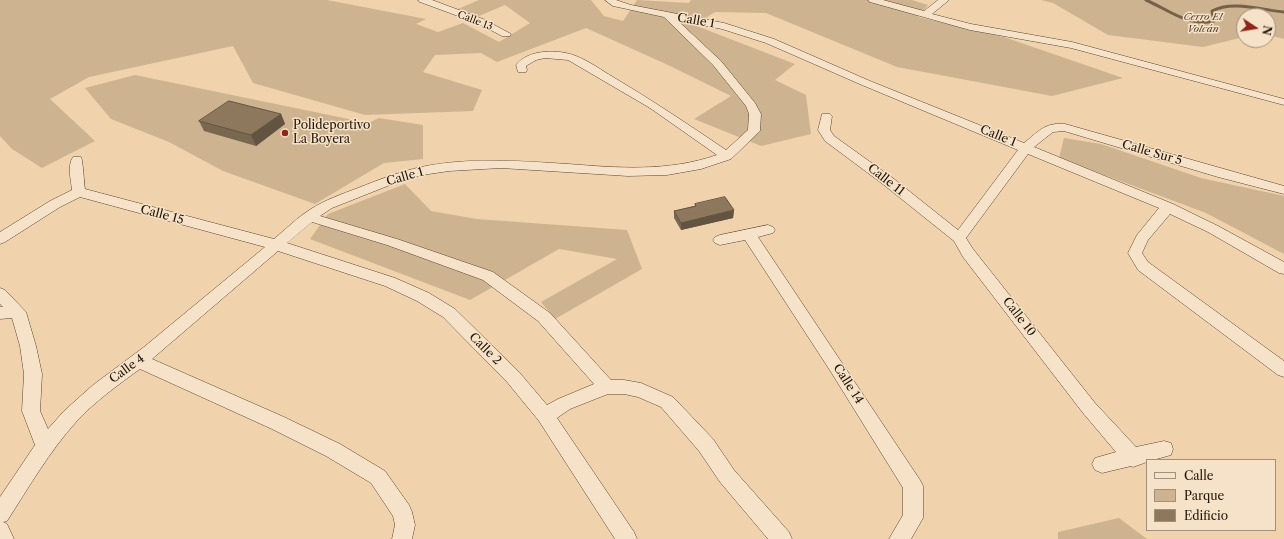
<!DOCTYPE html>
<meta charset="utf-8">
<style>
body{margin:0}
#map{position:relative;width:1284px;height:539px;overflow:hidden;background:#f0d3ac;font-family:"Libre Caslon Text",serif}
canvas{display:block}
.legend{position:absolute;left:1146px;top:459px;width:130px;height:72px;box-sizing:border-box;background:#f5e2c9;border:1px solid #a1907b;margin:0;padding:5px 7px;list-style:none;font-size:12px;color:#241607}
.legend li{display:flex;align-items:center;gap:8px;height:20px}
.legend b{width:20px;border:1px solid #a1907b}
.north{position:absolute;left:1236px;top:8px;width:40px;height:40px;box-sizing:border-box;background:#f5e2c9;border:1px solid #a1907b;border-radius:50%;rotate:102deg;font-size:11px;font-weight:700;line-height:16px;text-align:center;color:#241607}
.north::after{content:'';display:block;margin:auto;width:14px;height:18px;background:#8f2418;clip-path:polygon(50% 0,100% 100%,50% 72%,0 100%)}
</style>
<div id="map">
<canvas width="1284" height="539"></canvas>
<ul class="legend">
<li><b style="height:5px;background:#f5e2c9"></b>Calle</li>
<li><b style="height:11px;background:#cdb390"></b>Parque</li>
<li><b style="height:11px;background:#8e785d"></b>Edificio</li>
</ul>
<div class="north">N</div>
</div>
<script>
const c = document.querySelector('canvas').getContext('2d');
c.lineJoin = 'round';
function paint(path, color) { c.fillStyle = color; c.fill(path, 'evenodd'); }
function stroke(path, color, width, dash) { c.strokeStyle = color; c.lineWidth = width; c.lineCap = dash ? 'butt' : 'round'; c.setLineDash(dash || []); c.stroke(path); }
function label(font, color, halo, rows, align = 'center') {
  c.font = font + ' "Libre Caslon Text",serif'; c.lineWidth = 3; c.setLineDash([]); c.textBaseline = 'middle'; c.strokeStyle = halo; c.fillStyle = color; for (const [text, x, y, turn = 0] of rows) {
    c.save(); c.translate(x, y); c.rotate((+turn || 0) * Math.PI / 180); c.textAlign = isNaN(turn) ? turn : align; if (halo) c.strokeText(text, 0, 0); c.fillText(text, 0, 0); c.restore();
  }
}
paint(new Path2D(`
 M 0,0 L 327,0 L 426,19 L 416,24 L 438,32 L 463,23 L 499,42 L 530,23 L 505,5 L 479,16 L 458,9 L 479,0 L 591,0 L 604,16 L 623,21 L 637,0 L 689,3 L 691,0 L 912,0 L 928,5 L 918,17 L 1004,37 L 1123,78 L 1052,96 L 897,67 L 766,13 L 715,12 L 694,25 L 795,64 L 775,80 L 806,95 L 811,134 L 761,146 L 694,119 L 731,96 L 668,65 L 586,28 L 497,62 L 481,53 L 435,55 L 423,72 L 482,90 L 473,111 L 365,115 L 253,83 L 233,46 L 89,77 L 50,99 L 95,141 L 42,168 L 12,149 L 0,136 Z
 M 1041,0 L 1284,0 L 1284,39 L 1268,35 L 1268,16 L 1244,16 L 1244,37 L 1203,47 L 1108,35 L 1053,3 Z
 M 135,75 L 368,123 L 379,118 L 423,125 L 423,159 L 384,163 L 315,204 L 223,171 L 169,142 L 111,119 L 85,88 Z
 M 1064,138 L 1101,144 L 1201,178 L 1284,196 L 1284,254 L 1206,213 L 1059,158 Z
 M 405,184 L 431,211 L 477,219 L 627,230 L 642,269 L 555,319 L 541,302 L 617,259 L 559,249 L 470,300 L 310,239 L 328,214 Z
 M 1119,518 L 1147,539 L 1058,539 L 1058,532 Z`), '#cdb390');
stroke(new Path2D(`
 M 1146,0 C 1169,10 1188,27 1214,21 L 1212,11 C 1232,0 1262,10 1284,12`), '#756148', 3);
const minor = new Path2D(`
 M 418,0 L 432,0 L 483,19 L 511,34 L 510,36 L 502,36 L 477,23 L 420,2 Z
 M 605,0 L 616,0 L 631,5 L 724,23 L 774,39 L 870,81 L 1024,143 C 1038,132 1045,122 1065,124 L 1284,186 L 1284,194 L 1218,177 L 1064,131 L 1053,132 L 1034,147 L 1173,204 L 1218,226 L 1284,262 L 1284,274 L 1279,273 L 1208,232 L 1170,214 L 1148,240 L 1142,253 L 1148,262 L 1284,361 L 1284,377 L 1278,375 L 1138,270 L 1128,253 L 1137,235 L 1159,208 L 1028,154 L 966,238 L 973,249 L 1095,403 L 1136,447 L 1164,441 L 1171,443 L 1173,449 L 1171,455 L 1153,460 L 1147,460 L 1147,462 L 1133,467 L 1131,466 L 1102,473 L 1095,470 L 1092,464 L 1095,458 L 1116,452 L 1083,413 L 963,257 L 954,241 L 884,185 L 825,141 L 818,130 L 822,114 L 830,114 L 832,116 L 830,130 L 834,136 L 894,179 L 958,230 L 1018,150 L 862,85 L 766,43 L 722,29 L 677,20 L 721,61 L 755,103 L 761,114 L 760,131 L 731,159 L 701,169 L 667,175 L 628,176 L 501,168 L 449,171 L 422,175 L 395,183 L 332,208 L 320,216 L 397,239 L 493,272 L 550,313 L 611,380 L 624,380 L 641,383 L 673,397 L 713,439 L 734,470 L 789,532 L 792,539 L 768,539 L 720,482 L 699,451 L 661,407 L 638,397 L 624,394 L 608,394 L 570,409 L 557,418 L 634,532 L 637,539 L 615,539 L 539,421 L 507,382 L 443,317 L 417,301 L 385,286 L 278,251 L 152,359 L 284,417 L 340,444 L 385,471 L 409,505 L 412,512 L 415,525 L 412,539 L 392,539 L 395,525 L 393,516 L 371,483 L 326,456 L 272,429 L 140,369 C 118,385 94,402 76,422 C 49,452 29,487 7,521 L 3,522 L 7,524 L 14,539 L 0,539 L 0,497 L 35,445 L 22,411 L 24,374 L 20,346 L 12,318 L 0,319 L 0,307 L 3,307 L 0,304 L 0,288 L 5,290 L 26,312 L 36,346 L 42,374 L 40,411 L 48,429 L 64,411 L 93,385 L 144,347 L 265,247 L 80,197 L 60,207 L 5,242 L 0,244 L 0,232 L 50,201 L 72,190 C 71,180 67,166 73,157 L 81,157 C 83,161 84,183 85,189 L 274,239 C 286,229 298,217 311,209 C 325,200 342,194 358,188 C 378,180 399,172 421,167 C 469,157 519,161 568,164 C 620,168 667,172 717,155 L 650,108 L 568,60 L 545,58 L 536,60 L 526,66 L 527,70 L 526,72 L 518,72 L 516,65 C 528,49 559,49 576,56 C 589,61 601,70 613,77 C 652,100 689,125 726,150 L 748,130 L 749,114 L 746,106 L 713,65 L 664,17 L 613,6 ZM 312,222 L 387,245 L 483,280 L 538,321 L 594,384 L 558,399 L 547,405 L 519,372 L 455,309 L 429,293 L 395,278 L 287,243 Z
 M 868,0 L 883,0 L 924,11 L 938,0 L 949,0 L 932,14 L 971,24 L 1072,42 L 1284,99 L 1284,105 L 1071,48 L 970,30 L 870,2 Z
 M 768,225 L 773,227 L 775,230 L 773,233 L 758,237 L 920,480 L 923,486 L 923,518 L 911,539 L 889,539 L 903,515 L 903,488 L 831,372 L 745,240 L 720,245 L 715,243 L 713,240 L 715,237 L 720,235 Z`);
stroke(minor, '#574530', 1);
paint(minor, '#f5e2c9');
paint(new Path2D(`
 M 281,114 L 285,124 L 256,146 L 204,131 L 199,121 Z
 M 695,204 L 734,210 L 733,218 L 681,230 L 674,218 L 674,211 L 695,206 Z`), '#7a6750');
paint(new Path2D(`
 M 281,114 L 285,124 L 256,146 L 251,135 Z
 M 734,210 L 733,218 L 681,230 L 681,223 Z`), '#635441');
const building = new Path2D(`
 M 229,101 L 281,114 L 251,135 L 199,121 Z
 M 725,197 L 734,210 L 681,223 L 674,211 L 696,206 L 695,204 Z`);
paint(building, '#8e785d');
stroke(building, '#635441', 1);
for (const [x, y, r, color] of [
 [285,133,4,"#8f2418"]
]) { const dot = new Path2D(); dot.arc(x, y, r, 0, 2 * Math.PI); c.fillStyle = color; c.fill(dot); stroke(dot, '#f5e2c9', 1.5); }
label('italic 10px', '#574530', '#f5e2c9', [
 ["Cerro El",1203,17],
 ["Volcán",1203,29]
]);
label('10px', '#241607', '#f5e2c9', [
 ["Calle 13",475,21,21]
]);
label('12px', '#241607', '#f5e2c9', [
 ["Calle 1",696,21,10],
 ["Calle 1",998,136,22],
 ["Calle Sur 5",1152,153,16],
 ["Calle 1",405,177,-16],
 ["Calle 11",886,180,38],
 ["Calle 15",162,215,15],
 ["Calle 10",1019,317,52],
 ["Calle 2",485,349,45],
 ["Calle 4",127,369,-36],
 ["Calle 14",848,384,57]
]);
label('12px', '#241607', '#f5e2c9', [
 ["Polideportivo",293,126],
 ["La Boyera",293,140]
], 'left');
</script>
